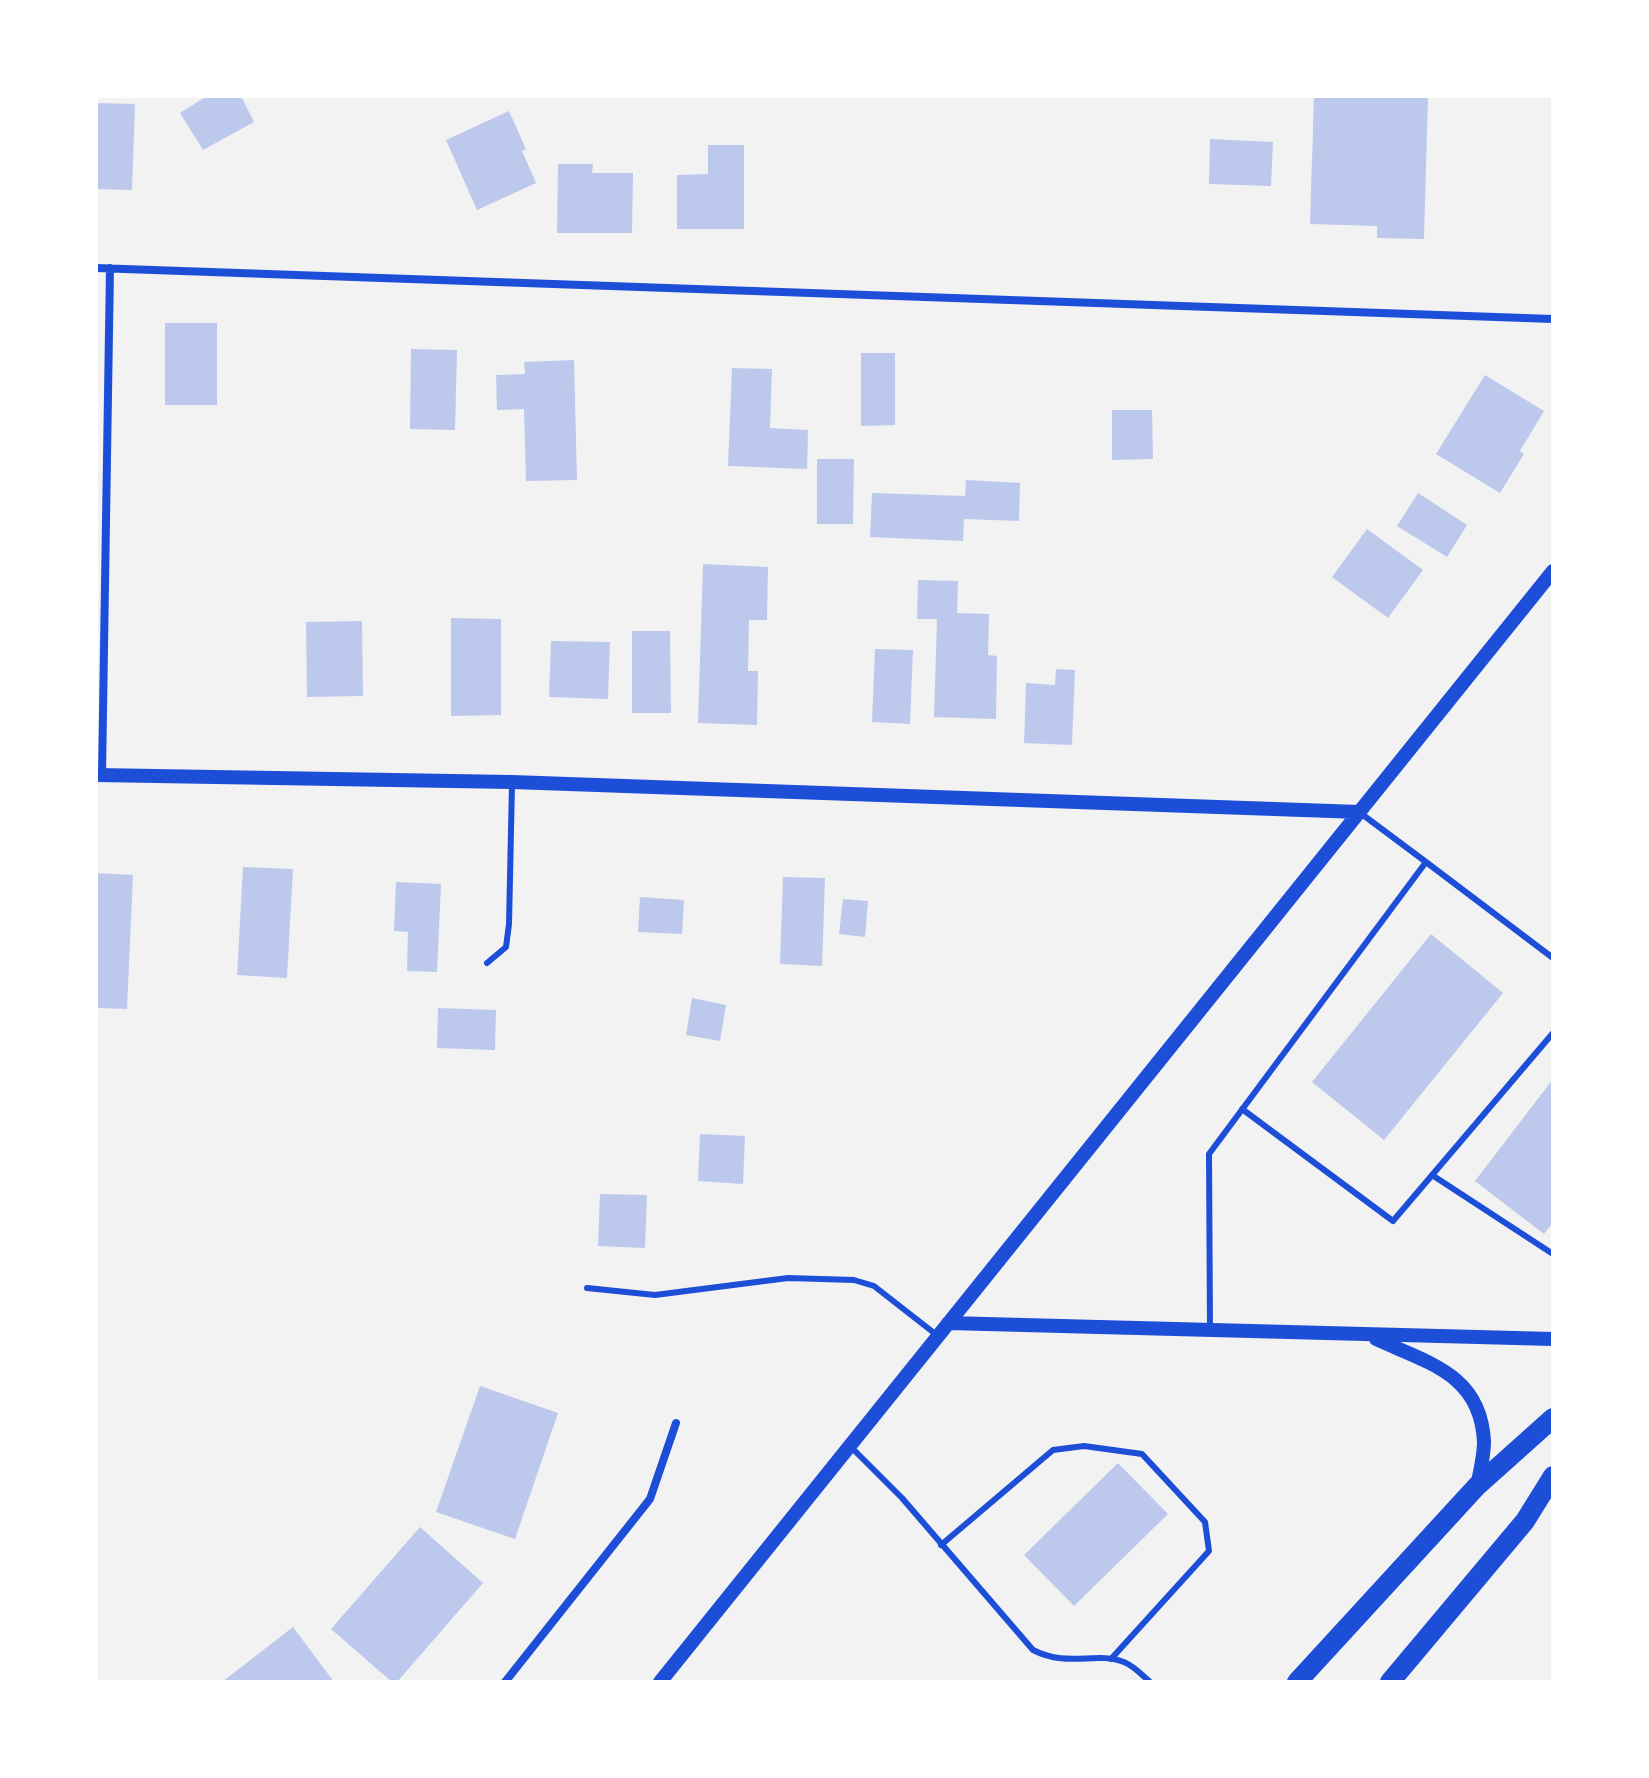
<!DOCTYPE html>
<style>
body{margin:0}
#map{position:relative;width:1649px;height:1778px;overflow:hidden;background:#f2f2f2;font-family:Jost,sans-serif}
canvas{display:block}
.frame{position:absolute;inset:0;border:98px solid #fff;pointer-events:none}
</style>
<div id="map">
<canvas width="1649" height="1778"></canvas>
<div class="frame"></div>
</div>
<script>
const c = document.querySelector('canvas').getContext('2d');
c.lineJoin = 'round';
function paint(path, color) { c.fillStyle = color; c.fill(path, 'evenodd'); }
function stroke(path, color, width, dash) { c.strokeStyle = color; c.lineWidth = width; c.lineCap = dash ? 'butt' : 'round'; c.setLineDash(dash || []); c.stroke(path); }
paint(new Path2D(`
 M 207,96 L 241,96 L 254,122 L 203,150 L 180,113 Z
 M 1314,96 L 1428,96 L 1424,239 L 1377,238 L 1377,226 L 1310,224 Z
 M 96,103 L 135,104 L 132,190 L 96,189 Z
 M 509,111 L 526,149 L 522,151 L 536,183 L 477,210 L 446,140 Z
 M 1210,139 L 1273,142 L 1271,186 L 1209,184 Z
 M 708,145 L 744,145 L 744,229 L 677,229 L 677,175 L 708,174 Z
 M 558,164 L 593,164 L 592,173 L 633,173 L 632,233 L 557,233 Z
 M 165,323 L 217,323 L 217,405 L 165,405 Z
 M 411,349 L 457,350 L 455,430 L 410,429 Z
 M 861,353 L 895,353 L 895,425 L 861,426 Z
 M 574,360 L 577,480 L 526,481 L 524,409 L 497,410 L 496,375 L 525,374 L 524,362 Z
 M 732,368 L 772,369 L 770,428 L 808,430 L 807,469 L 728,466 Z
 M 1485,375 L 1544,411 L 1520,451 L 1524,454 L 1500,493 L 1436,454 Z
 M 1112,410 L 1152,410 L 1153,459 L 1112,460 Z
 M 817,459 L 854,459 L 853,524 L 817,524 Z
 M 966,480 L 1020,483 L 1019,521 L 964,519 L 963,541 L 870,537 L 872,493 L 965,496 Z
 M 1418,493 L 1467,525 L 1447,557 L 1397,526 Z
 M 1367,529 L 1423,570 L 1388,618 L 1332,577 Z
 M 703,564 L 768,567 L 767,620 L 749,620 L 748,671 L 758,671 L 757,725 L 698,723 Z
 M 918,580 L 958,581 L 957,613 L 989,614 L 988,655 L 997,656 L 996,719 L 934,717 L 937,619 L 917,619 Z
 M 451,618 L 501,619 L 501,715 L 451,716 Z
 M 362,621 L 363,696 L 307,697 L 306,622 Z
 M 632,631 L 670,631 L 671,713 L 632,713 Z
 M 551,641 L 610,642 L 608,699 L 549,697 Z
 M 875,649 L 913,650 L 910,724 L 872,722 Z
 M 1056,669 L 1075,670 L 1072,745 L 1024,743 L 1026,683 L 1055,685 Z
 M 243,867 L 293,869 L 287,978 L 237,975 Z
 M 96,873 L 133,875 L 127,1009 L 96,1008 Z
 M 783,877 L 825,878 L 822,966 L 780,964 Z
 M 396,882 L 441,884 L 437,972 L 407,971 L 408,932 L 394,931 Z
 M 640,897 L 684,900 L 682,934 L 638,932 Z
 M 843,899 L 868,901 L 865,937 L 839,934 Z
 M 1431,934 L 1503,993 L 1384,1140 L 1312,1082 Z
 M 692,998 L 726,1005 L 720,1041 L 686,1035 Z
 M 438,1008 L 496,1010 L 495,1050 L 437,1048 Z
 M 1553,1079 L 1553,1222 L 1544,1234 L 1475,1181 Z
 M 700,1134 L 745,1136 L 743,1184 L 698,1181 Z
 M 600,1194 L 647,1195 L 645,1248 L 598,1246 Z
 M 480,1386 L 558,1413 L 515,1539 L 436,1512 Z
 M 1118,1463 L 1168,1514 L 1074,1606 L 1024,1555 Z
 M 420,1527 L 483,1583 L 397,1682 L 392,1682 L 331,1629 Z
 M 293,1627 L 334,1682 L 222,1682 Z`), '#bdc9ec');
stroke(new Path2D(`
 M 1359,812 L 1426,862
 M 487,963 L 506,947 L 509,924 L 512,784
 M 1242,1109 L 1393,1221 L 1553,1033
 M 1432,1175 L 1553,1254
 M 587,1288 L 655,1295 L 788,1278 L 854,1280 L 874,1286 L 938,1336
 M 1210,1331 L 1209,1154 L 1426,862 L 1553,958
 M 850,1446 L 902,1498 L 1033,1650 C 1068,1668 1096,1651 1124,1662 C 1134,1666 1142,1675 1150,1682
 M 941,1545 L 1053,1450 L 1084,1446 L 1142,1454 L 1205,1522 L 1209,1551 L 1111,1659`), '#1d4ed8', 6);
stroke(new Path2D(`
 M 96,268 L 1553,319
 M 102,775 L 110,268
 M 505,1682 L 650,1499 L 676,1423`), '#1d4ed8', 8);
stroke(new Path2D(`
 M 96,775 L 512,782 L 1359,812
 M 948,1323 L 1553,1339
 M 1376,1339 C 1428,1363 1481,1374 1484,1442 C 1484,1456 1480,1472 1477,1486
 M 660,1682 L 1553,571`), '#1d4ed8', 14);
stroke(new Path2D(`
 M 1297,1682 L 1477,1486 L 1553,1418
 M 1390,1682 L 1525,1521 L 1553,1476`), '#1d4ed8', 20);
</script>
